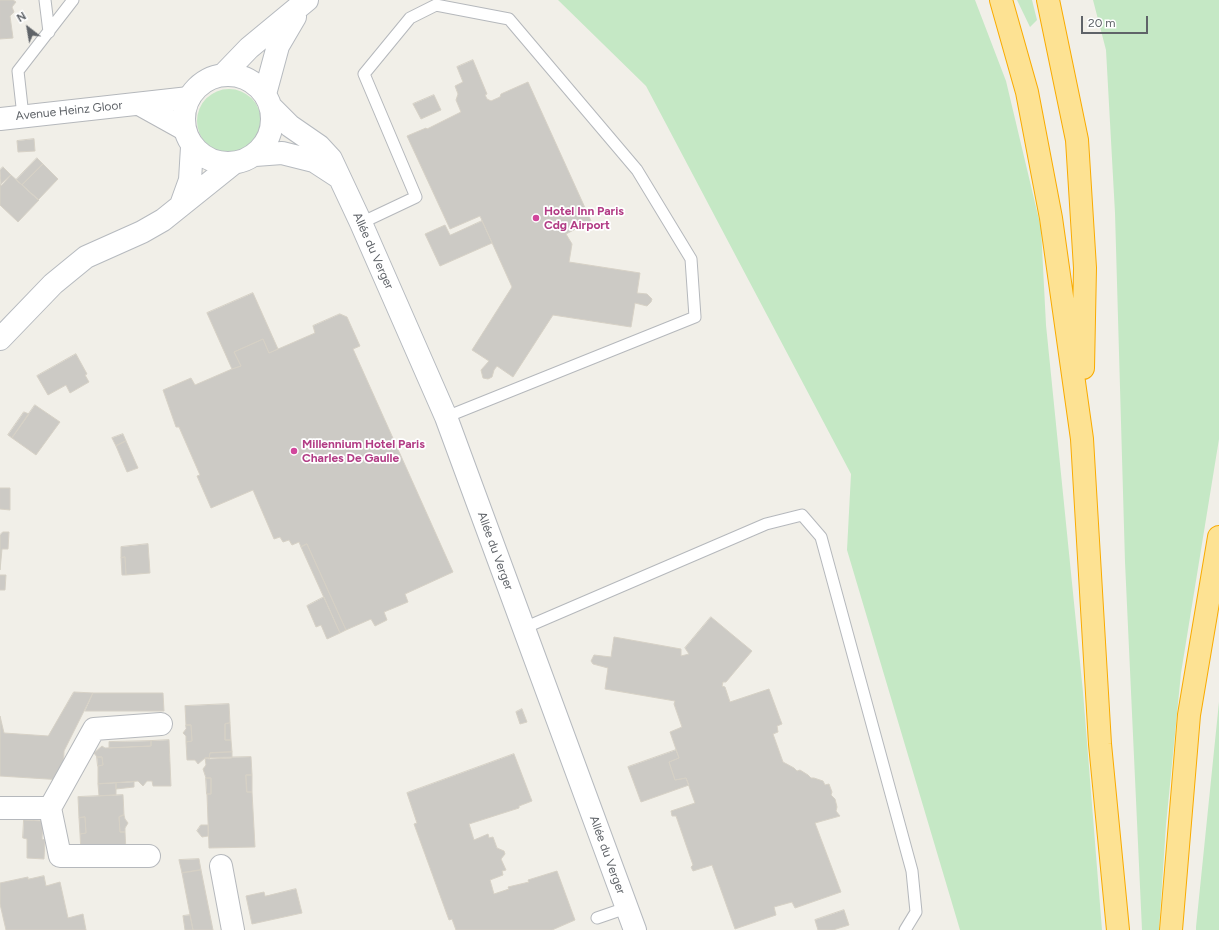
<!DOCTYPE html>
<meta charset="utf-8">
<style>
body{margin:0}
#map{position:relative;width:1219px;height:930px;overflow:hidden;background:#f1efe8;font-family:Figtree,sans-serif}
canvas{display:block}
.north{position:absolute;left:8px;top:8px;width:40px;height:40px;-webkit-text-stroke:3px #fff;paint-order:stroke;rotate:329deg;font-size:11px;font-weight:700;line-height:16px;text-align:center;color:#5f6368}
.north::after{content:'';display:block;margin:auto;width:14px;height:18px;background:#5f6368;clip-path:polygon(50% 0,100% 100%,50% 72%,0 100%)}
.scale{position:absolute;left:1081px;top:16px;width:67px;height:18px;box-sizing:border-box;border:2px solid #5f6368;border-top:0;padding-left:5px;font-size:12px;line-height:14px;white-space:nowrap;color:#5f6368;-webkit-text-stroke:3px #fff;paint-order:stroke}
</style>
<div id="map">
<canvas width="1219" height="930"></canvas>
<div class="north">N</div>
<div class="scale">20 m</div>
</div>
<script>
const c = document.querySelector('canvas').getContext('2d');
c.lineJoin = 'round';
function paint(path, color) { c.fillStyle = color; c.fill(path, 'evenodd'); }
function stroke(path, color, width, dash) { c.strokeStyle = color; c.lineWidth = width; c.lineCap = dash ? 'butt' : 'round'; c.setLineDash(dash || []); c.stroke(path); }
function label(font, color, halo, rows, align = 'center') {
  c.font = font + ' Figtree,sans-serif'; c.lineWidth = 3.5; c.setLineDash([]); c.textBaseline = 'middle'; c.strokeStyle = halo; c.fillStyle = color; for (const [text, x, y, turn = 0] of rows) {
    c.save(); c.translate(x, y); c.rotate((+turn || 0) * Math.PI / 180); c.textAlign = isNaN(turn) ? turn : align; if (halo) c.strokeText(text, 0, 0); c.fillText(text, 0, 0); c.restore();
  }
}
paint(new Path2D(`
 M 558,0 L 975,0 L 1006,81 L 1041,228 L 1046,325 L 1083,692 L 1102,930 L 960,930 L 847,550 L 851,474 L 646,86 Z
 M 1017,0 L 1032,0 L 1037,20 L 1030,27 Z
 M 1093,0 L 1219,0 L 1219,439 L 1181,673 L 1166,825 L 1159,930 L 1142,930 L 1125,562 L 1115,213 L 1106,50 Z
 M197 121a32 32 0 1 1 64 0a32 32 0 1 1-64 0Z
 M 1219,702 L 1219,930 L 1196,930 L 1196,927 Z`), '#c5e8c5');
const building = new Path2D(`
 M 0,0 L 13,0 L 16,2 L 12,7 L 14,12 L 10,16 L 13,38 L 0,39 Z
 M 473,60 L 487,94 L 485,95 L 487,99 L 491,101 L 500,97 L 501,94 L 528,82 L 591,221 L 566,234 L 572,244 L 569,262 L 640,273 L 637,293 L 647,294 L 652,299 L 651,302 L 647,306 L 635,303 L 631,327 L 553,315 L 513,377 L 497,366 L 494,370 L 492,377 L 488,379 L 483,378 L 481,370 L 489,361 L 472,350 L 512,287 L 480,216 L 450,229 L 407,136 L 426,128 L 427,129 L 461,112 L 456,100 L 458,94 L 455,86 L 463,82 L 457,67 Z
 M 434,95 L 441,110 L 421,119 L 413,104 Z
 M 34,139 L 35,151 L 18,152 L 17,141 Z
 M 37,158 L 43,164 L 22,185 L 16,180 Z
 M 43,164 L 58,179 L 38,200 L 22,185 Z
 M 3,167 L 11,175 L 1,186 L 0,170 Z
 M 11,175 L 39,200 L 18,222 L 0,205 L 0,185 Z
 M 482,221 L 492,243 L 440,266 L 425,234 L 445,225 L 450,235 Z
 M 253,293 L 278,349 L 269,353 L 263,339 L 234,352 L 241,366 L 232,369 L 207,313 Z
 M 340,314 L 347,317 L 360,346 L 353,349 L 453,572 L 405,594 L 408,602 L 384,612 L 387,620 L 375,626 L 371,619 L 346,630 L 307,544 L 301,547 L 299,542 L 292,545 L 289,540 L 283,542 L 280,537 L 274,539 L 253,490 L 211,508 L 197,476 L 200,475 L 179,427 L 176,427 L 163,390 L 191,378 L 195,385 L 232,369 L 241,366 L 234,352 L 263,339 L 269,353 L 315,333 L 313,326 Z
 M 76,354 L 87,374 L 85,375 L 89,382 L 70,393 L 66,385 L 48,395 L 37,376 Z
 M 35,405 L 60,422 L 36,455 L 12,438 Z
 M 24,412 L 29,414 L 12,438 L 8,435 Z
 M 123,434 L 126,441 L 116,446 L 112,438 Z
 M 126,441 L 138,468 L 127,472 L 116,446 Z
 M 0,488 L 10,488 L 10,510 L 0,509 Z
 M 3,532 L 9,532 L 8,549 L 2,549 L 0,570 L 0,535 Z
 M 148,544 L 150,573 L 126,575 L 125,557 L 121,558 L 121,547 Z
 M 307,544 L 346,630 L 340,633 L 301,547 Z
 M 125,557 L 126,575 L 122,575 L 121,558 Z
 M 0,575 L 6,575 L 5,590 L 0,590 Z
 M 324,597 L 340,633 L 327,639 L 321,625 L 316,627 L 307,606 Z
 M 711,617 L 752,651 L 726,682 L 723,682 L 722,686 L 725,687 L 730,702 L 769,689 L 782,724 L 777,726 L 778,732 L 773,734 L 783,762 L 794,768 L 797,771 L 800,770 L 808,775 L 811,778 L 814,778 L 823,781 L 825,785 L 829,784 L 832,792 L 831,795 L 835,799 L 837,807 L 836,811 L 840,816 L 815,823 L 841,892 L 795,908 L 792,902 L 774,907 L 776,915 L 735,929 L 712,865 L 693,871 L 691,867 L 693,865 L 676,816 L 672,816 L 671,811 L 695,803 L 686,778 L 675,780 L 669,762 L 679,758 L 670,732 L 682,727 L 674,704 L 675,701 L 605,689 L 608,668 L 593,664 L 591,661 L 594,655 L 611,657 L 614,637 L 681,649 L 681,656 L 689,654 L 685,648 Z
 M 74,692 L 93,693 L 64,751 L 63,780 L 0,776 L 0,716 L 4,733 L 48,736 Z
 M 93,693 L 163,693 L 164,711 L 85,711 Z
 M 229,704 L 230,723 L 225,724 L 225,740 L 231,740 L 232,752 L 210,753 L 209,759 L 205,758 L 198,764 L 195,760 L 187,760 L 186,742 L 192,741 L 191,725 L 186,725 L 185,706 Z
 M 522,709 L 527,722 L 520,724 L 516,712 Z
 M 230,723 L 231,740 L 225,740 L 225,724 Z
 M 186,725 L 191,725 L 192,741 L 186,742 L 186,736 L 183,733 L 186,729 Z
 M 169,740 L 171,786 L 153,786 L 152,781 L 147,781 L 143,786 L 138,781 L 98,784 L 98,766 L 103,765 L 102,757 L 97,757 L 94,753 L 102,746 L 105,748 L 151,746 L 151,741 Z
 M 151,741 L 151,746 L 109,748 L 109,742 Z
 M 676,750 L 679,758 L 669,762 L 675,780 L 686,778 L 689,785 L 641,802 L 628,767 Z
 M 232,752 L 232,758 L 209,759 L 210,753 Z
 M 514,754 L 532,801 L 519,806 L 519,808 L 469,824 L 474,840 L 488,834 L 489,838 L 493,837 L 497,848 L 504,851 L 505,854 L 501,859 L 506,870 L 502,871 L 503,875 L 490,880 L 494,894 L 509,889 L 508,887 L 529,882 L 528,880 L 557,871 L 575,920 L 552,930 L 456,930 L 452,919 L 449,920 L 414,824 L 417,823 L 407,793 Z
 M 97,757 L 102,757 L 103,765 L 98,766 Z
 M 251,757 L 252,775 L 246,775 L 247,792 L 252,792 L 255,847 L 209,848 L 207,794 L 211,794 L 211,778 L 206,778 L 203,769 L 206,765 L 205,758 Z
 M 246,775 L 252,775 L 252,792 L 247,792 Z
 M 206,778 L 211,778 L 211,794 L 207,794 Z
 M 134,782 L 134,787 L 116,789 L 116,783 Z
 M 116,783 L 116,795 L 99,796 L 98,784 Z
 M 123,795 L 124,815 L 119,817 L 120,832 L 125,832 L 126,851 L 81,853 L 80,834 L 86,833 L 85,817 L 79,818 L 78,797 Z
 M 124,815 L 125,819 L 128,823 L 125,828 L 125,832 L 120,832 L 119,817 Z
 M 85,817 L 86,833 L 80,834 L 79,818 Z
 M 24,820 L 43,821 L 42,839 L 45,840 L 44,859 L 27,858 L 27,839 L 23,838 Z
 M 201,825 L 208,825 L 208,836 L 202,837 L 197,831 Z
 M 199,859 L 201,870 L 182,873 L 179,860 Z
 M 201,870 L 213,930 L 193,930 L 182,873 Z
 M 44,876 L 46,886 L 60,882 L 68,918 L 83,914 L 86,930 L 6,930 L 0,904 L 0,883 L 28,877 L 28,879 Z
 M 296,889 L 302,913 L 252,924 L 246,896 L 264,892 L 265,896 Z
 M 844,910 L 849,925 L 833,930 L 818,930 L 815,920 Z
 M 190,915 L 193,930 L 185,930 L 183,916 Z`);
paint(building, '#cccac5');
stroke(building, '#d6d1c6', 1);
const lane = new Path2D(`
 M 45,0 L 49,32
 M 23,116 L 18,71 L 73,0
 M 361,223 L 416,197 L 364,74 L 410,18 L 436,5 L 509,19 L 637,170 L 691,259 L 695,317 L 446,417
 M 524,628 L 766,524 L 802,515 L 821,537 L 912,871 L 916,912 L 905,930
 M 597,918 L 626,908`);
const street = new Path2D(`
 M 139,104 L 184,129
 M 0,119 L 189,98
 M 0,808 L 50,808 L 60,856 L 149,856
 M 50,808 L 94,729 L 161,724
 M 221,866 L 233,930`);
const secondary = new Path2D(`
 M184 119a44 44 0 1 1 88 0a44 44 0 1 1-88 0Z
 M 223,75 L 249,48 L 307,0
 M 265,94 L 278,46 L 295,17
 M 271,107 L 290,126 L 319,146 L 331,159 L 361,223 L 446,417 L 635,930
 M 255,155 L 282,153 L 314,161 L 337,176
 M 181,205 L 190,180 L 192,147
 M 0,339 L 53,284 L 86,257 L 142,232 L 163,220 L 234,163`);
const highway = new Path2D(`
 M 1001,0 L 1027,92 L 1051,218 L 1082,439 L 1100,744 L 1118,930
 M 1048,0 L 1077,140 L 1085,268 L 1083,368
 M 1171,930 L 1189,715 L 1219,537`);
stroke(lane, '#b5b8bc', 13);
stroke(street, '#b5b8bc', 24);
stroke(secondary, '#b6babf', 24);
stroke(highway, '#f9ab00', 24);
stroke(lane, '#fff', 11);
stroke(street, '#fff', 22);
stroke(secondary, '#fff', 22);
stroke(highway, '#fde293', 22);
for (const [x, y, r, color] of [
 [536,218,4,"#d1479c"],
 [294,451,4,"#d1479c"]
]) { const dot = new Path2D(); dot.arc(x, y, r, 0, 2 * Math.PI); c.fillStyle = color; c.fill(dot); stroke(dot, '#fff', 1.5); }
label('12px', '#5f6368', '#fff', [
 ["Avenue Heinz Gloor",69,111,-6],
 ["Allée du Verger",373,251,66],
 ["Allée du Verger",495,551,70],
 ["Allée du Verger",607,855,70]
]);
label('bold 12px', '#b23c85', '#fff', [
 ["Hotel Inn Paris",544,211],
 ["Cdg Airport",544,225],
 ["Millennium Hotel Paris",302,444],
 ["Charles De Gaulle",302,458]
], 'left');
</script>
